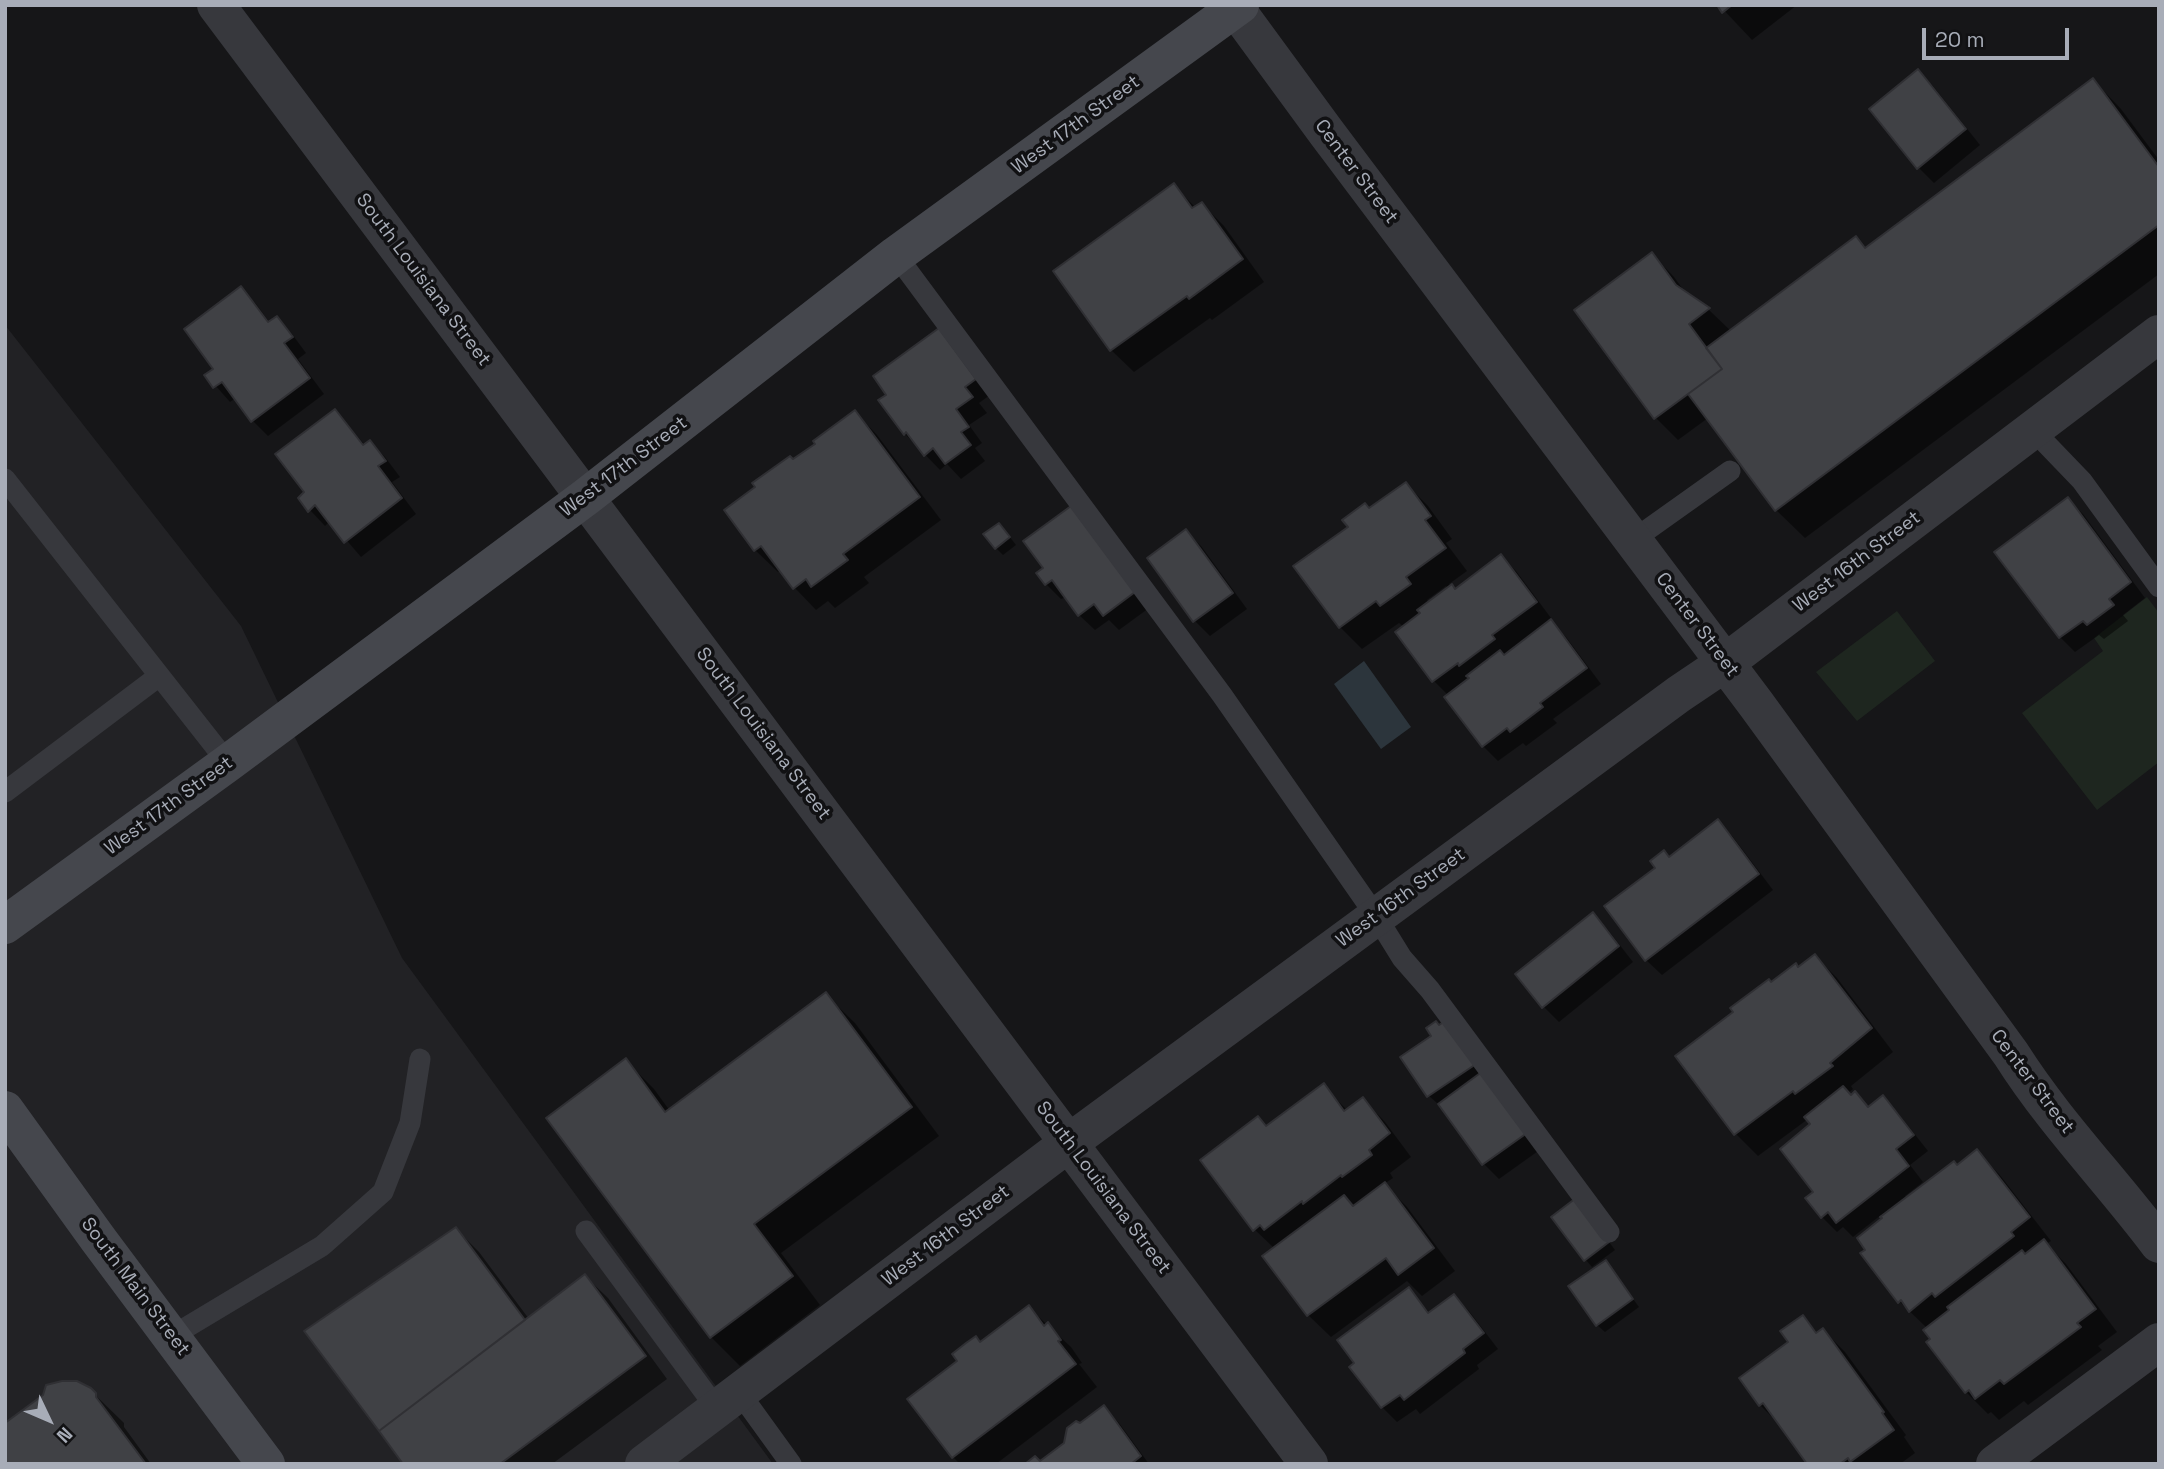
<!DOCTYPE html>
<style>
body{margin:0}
#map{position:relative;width:2164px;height:1469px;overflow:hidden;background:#161618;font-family:"Space Grotesk",sans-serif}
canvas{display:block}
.frame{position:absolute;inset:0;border:7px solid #a8adb8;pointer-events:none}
.north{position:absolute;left:14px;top:1385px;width:70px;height:70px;-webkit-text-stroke:5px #111113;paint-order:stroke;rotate:134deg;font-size:19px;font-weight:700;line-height:28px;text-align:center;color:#a8adb8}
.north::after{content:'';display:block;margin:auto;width:24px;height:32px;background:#a8adb8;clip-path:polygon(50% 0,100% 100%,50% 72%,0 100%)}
.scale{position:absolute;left:1922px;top:28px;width:147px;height:32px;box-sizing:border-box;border:4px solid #a8adb8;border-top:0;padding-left:9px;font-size:21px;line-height:24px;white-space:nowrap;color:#a8adb8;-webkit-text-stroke:5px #111113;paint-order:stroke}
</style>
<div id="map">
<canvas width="2164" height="1469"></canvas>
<div class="frame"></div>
<div class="north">N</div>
<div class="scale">20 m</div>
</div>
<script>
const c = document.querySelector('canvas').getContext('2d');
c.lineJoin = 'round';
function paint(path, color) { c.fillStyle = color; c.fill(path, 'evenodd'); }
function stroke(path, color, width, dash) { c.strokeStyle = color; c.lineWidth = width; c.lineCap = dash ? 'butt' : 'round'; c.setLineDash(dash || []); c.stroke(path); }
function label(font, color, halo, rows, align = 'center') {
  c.font = font + ' "Space Grotesk",sans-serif'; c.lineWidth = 7; c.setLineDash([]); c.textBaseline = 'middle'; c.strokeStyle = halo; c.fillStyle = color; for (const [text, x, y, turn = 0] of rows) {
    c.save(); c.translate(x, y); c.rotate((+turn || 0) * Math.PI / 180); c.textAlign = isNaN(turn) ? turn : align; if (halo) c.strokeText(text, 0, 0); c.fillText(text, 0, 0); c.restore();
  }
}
paint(new Path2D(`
 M 5,325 L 241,626 L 402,958 L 773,1464 L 5,1464 Z`), '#222225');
paint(new Path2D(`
 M 2147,597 L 2159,613 L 2159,762 L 2097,810 L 2022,713 L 2103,651 L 2094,638 Z
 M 1897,611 L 1935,661 L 1857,721 L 1816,672 Z`), '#1e261f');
paint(new Path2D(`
 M 1364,661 L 1411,727 L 1381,749 L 1334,684 Z`), '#2c353c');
paint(new Path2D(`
 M 1719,5 L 1797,5 L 1752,40 Z
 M 1917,71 L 1933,86 L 1980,145 L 1934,183 L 1919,168 L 1871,109 Z
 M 2093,80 L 2121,109 L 2159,160 L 2159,274 L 1805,538 L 1776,510 L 1708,418 L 1678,440 L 1656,418 L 1576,311 L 1652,254 L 1674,277 L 1687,295 L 1709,310 L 1731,331 L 1856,238 L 1867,249 Z
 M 1174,186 L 1196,208 L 1202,204 L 1224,226 L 1264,282 L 1212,320 L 1210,318 L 1134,372 L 1111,350 Z
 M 241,289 L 256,304 L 270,323 L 277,318 L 292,334 L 306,353 L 298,359 L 324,394 L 268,436 L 253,421 L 236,398 L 230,402 L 207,376 L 215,369 Z
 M 938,330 L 990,395 L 979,403 L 987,413 L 969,425 L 982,443 L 975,448 L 985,461 L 961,479 L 947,464 L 940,470 L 905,434 L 881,400 L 888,395 Z
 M 335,411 L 365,445 L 370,442 L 385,457 L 400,477 L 392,482 L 416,514 L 361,557 L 330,521 L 325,526 L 310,510 L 307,492 Z
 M 855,412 L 877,435 L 941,520 L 864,577 L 869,583 L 835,608 L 828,601 L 816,610 L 794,587 L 781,570 L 778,572 L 755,550 L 794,461 L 818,444 Z
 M 1406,484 L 1428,506 L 1452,539 L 1446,543 L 1467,571 L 1449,584 L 1456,590 L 1501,556 L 1516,571 L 1551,618 L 1548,620 L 1566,637 L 1601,684 L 1553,719 L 1557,723 L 1526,746 L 1523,743 L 1498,761 L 1483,746 L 1447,697 L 1449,696 L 1434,681 L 1404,627 L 1399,623 L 1362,649 L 1340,627 L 1350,527 L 1369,510 ZM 1446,586 L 1448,589 L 1429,603 L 1427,600 Z
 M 2068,499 L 2083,514 L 2145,598 L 2123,615 L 2128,621 L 2104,639 L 2099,635 L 2075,652 L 2060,637 Z
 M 1086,523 L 1149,608 L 1119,630 L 1109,620 L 1095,630 L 1079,615 L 1066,597 L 1061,599 L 1046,584 Z
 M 1186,531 L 1201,546 L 1247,609 L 1210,636 L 1195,621 Z
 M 1006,532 L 1016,545 L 1003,555 L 996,548 Z
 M 1717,821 L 1733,837 L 1773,890 L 1662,975 L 1646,960 L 1606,907 Z
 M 1593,915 L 1608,930 L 1633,962 L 1559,1022 L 1544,1007 Z
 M 1815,956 L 1837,978 L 1893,1052 L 1851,1086 L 1853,1089 L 1848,1093 L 1851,1097 L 1855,1094 L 1869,1108 L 1882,1097 L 1898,1113 L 1928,1151 L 1910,1165 L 1923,1182 L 1905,1196 L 1907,1198 L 1977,1152 L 1999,1174 L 2051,1241 L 2046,1244 L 2066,1264 L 2117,1332 L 2098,1346 L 2102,1350 L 2028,1405 L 2024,1401 L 1999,1420 L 1991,1412 L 1988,1414 L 1966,1392 L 1933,1340 L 1928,1329 L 1900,1302 L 1862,1254 L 1868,1250 L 1884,1219 L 1881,1215 L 1853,1237 L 1843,1227 L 1837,1232 L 1822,1217 L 1816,1192 L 1812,1125 L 1808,1119 L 1758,1156 L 1736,1134 L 1677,1056 L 1771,984 L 1799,969 Z
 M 826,995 L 855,1023 L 939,1136 L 781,1253 L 820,1305 L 740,1366 L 711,1337 L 625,1060 L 654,1089 L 670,1111 Z
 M 1448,1021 L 1541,1149 L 1499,1179 L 1484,1164 L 1445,1110 L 1429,1096 L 1402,1058 L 1433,1036 Z
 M 1323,1086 L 1347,1110 L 1363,1099 L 1385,1122 L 1411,1157 L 1390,1173 L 1393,1178 L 1384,1184 L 1407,1207 L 1455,1271 L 1422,1296 L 1407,1281 L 1331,1337 L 1308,1315 L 1265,1257 L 1275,1249 L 1254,1229 L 1267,1128 Z
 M 1583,1207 L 1615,1250 L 1592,1267 L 1585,1259 Z
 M 456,1229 L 479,1252 L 529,1319 L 585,1276 L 608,1298 L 667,1379 L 552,1464 L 405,1464 Z
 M 1606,1262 L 1639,1307 L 1605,1332 L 1597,1325 Z
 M 1408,1289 L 1431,1314 L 1454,1296 L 1469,1311 L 1498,1349 L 1477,1365 L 1479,1369 L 1420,1414 L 1416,1409 L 1397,1422 L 1382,1407 Z
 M 1028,1307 L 1071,1347 L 1082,1363 L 1079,1364 L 1097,1387 L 996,1464 L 960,1464 L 953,1457 L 981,1343 Z
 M 1802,1317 L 1818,1333 L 1823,1330 L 1845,1352 L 1906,1435 L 1904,1437 L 1915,1453 L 1900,1464 L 1809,1464 L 1782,1427 L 1760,1405 Z
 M 89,1389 L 124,1423 L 124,1427 L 151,1464 L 5,1464 Z
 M 1104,1407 L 1119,1423 L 1149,1464 L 1028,1464 L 1040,1463 L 1065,1444 L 1081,1424 Z`), '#0007');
const building = new Path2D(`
 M 1717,5 L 1732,5 L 1722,13 Z
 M 1918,69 L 1966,129 L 1917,169 L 1869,109 Z
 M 2093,78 L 2159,167 L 2159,225 L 1775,511 L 1688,394 L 1722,369 L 1706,348 L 1856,236 L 1865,248 Z
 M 1174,183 L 1192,208 L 1202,202 L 1243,259 L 1189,299 L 1187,296 L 1110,351 L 1053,271 Z
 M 1652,252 L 1676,285 L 1710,308 L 1689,324 L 1722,369 L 1654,419 L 1574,310 Z
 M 241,286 L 268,322 L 277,316 L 293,337 L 284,343 L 310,378 L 251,422 L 222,382 L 213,388 L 204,375 L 213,369 L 184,329 Z
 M 939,328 L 976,379 L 965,387 L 973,397 L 956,409 L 969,427 L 961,432 L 971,445 L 945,464 L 933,448 L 924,456 L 906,432 L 904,435 L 878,400 L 886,395 L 873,376 Z
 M 335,409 L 363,445 L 370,440 L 386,461 L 378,466 L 402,498 L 344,543 L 315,505 L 308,512 L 298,498 L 304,492 L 275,454 Z
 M 855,410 L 920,497 L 843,554 L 848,560 L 811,587 L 806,579 L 793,589 L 761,546 L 754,551 L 724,510 L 755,487 L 752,483 L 790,456 L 793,459 L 815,444 L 813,441 Z
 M 1406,482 L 1431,516 L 1425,520 L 1446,548 L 1406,577 L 1411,584 L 1380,606 L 1376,601 L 1339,628 L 1293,566 L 1348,527 L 1342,520 L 1365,503 L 1369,508 Z
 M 2068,497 L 2131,582 L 2109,599 L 2114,605 L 2087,625 L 2083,621 L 2059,638 L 1994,552 Z
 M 1071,506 L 1135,592 L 1103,616 L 1094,604 L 1078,616 L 1052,580 L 1045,585 L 1036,573 L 1043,568 L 1023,541 Z
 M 999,523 L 1010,537 L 995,549 L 983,534 Z
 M 1186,529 L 1233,593 L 1193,622 L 1147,558 Z
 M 1501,554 L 1537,602 L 1492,635 L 1495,639 L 1459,666 L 1458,663 L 1432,682 L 1395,632 L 1420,613 L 1417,610 L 1452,584 L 1455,589 Z
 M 1551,619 L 1587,668 L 1540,703 L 1543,707 L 1510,732 L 1507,728 L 1482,747 L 1444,697 L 1469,678 L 1466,676 L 1500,650 L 1504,655 Z
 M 1718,819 L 1759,874 L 1645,961 L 1604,906 L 1655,868 L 1650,861 L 1664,850 L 1669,857 Z
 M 1593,912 L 1619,946 L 1542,1008 L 1515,974 Z
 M 1815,954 L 1872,1028 L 1830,1063 L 1833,1066 L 1795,1094 L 1793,1091 L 1734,1135 L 1675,1056 L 1733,1012 L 1730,1008 L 1769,979 L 1771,982 L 1796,963 L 1798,967 Z
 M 826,992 L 912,1107 L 754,1224 L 793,1276 L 710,1338 L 546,1118 L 626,1058 L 665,1112 Z
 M 1448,1019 L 1479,1062 L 1427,1097 L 1400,1057 L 1431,1036 L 1426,1028 L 1436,1021 L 1439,1025 Z
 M 1483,1071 L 1527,1133 L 1482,1165 L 1438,1104 Z
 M 1324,1083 L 1344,1111 L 1363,1097 L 1390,1133 L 1369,1150 L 1372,1155 L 1342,1177 L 1341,1175 L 1303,1204 L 1302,1201 L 1264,1230 L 1260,1225 L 1253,1231 L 1200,1160 L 1258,1116 L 1266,1126 Z
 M 1843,1086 L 1851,1095 L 1855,1091 L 1868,1107 L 1883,1095 L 1914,1135 L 1896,1149 L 1909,1166 L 1836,1223 L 1828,1212 L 1821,1218 L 1805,1198 L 1813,1192 L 1780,1149 L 1810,1124 L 1804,1117 Z
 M 1977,1149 L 2030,1217 L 2011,1232 L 2014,1236 L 1935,1297 L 1932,1293 L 1909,1312 L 1901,1300 L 1898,1303 L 1860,1253 L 1865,1250 L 1857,1238 L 1882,1218 L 1880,1217 L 1954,1161 L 1957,1165 Z
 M 1385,1182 L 1434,1248 L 1398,1275 L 1386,1258 L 1307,1316 L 1262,1256 L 1344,1195 L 1353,1206 Z
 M 1576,1198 L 1609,1242 L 1584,1261 L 1551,1217 Z
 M 456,1227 L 525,1320 L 379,1431 L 304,1331 Z
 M 2044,1239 L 2096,1309 L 2077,1323 L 2081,1327 L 2004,1384 L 2000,1380 L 1975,1399 L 1969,1390 L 1965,1393 L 1926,1342 L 1930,1339 L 1923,1330 L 1949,1310 L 1947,1307 L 2022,1250 L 2025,1254 Z
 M 1606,1260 L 1633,1299 L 1596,1326 L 1568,1286 Z
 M 585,1274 L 646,1356 L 500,1464 L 403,1464 L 379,1431 Z
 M 1409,1287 L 1428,1313 L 1454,1294 L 1484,1333 L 1463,1349 L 1465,1353 L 1404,1400 L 1400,1395 L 1381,1408 L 1349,1367 L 1354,1363 L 1337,1340 Z
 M 1029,1305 L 1044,1326 L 1048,1322 L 1061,1340 L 1058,1341 L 1076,1364 L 952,1458 L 907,1399 L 957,1361 L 952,1354 L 966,1343 L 976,1336 L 980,1342 Z
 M 1803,1315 L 1816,1333 L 1823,1328 L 1884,1412 L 1882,1413 L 1894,1430 L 1850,1462 L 1848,1458 L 1840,1464 L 1807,1464 L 1763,1403 L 1759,1406 L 1739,1378 L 1788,1342 L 1780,1331 Z
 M 62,1381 L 77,1381 L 91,1388 L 96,1393 L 96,1397 L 146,1464 L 5,1464 L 5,1423 L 43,1395 L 46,1385 Z
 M 1104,1405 L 1141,1456 L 1131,1464 L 1025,1464 L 1035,1456 L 1040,1461 L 1064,1443 L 1067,1428 L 1076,1421 L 1080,1423 Z`);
paint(building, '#404145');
stroke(building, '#303034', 2);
stroke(new Path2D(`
 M 896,255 L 1222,695 L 1376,916 L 1402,958 L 1430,990 L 1609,1232
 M 2032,429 L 2082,481 L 2159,587
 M 5,479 L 228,763
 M 1633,540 L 1730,471
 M 5,792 L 159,676
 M 586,1231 L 717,1409
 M 172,1336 L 322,1246 L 383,1192 L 410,1123 L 420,1059
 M 739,1392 L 791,1464`), '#37383d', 21);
stroke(new Path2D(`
 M 216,5 C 581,491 946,977 1309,1464
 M 1233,5 L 1326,132 L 1756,704 L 2011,1054 C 2054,1122 2111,1180 2159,1244
 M 644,1464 L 1070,1142 L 1679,694 L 1725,663 L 2159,334`), '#37383d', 38);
stroke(new Path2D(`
 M 1995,1464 L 2159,1342`), '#37383d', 38);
stroke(new Path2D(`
 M 5,925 L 228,763 L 586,497 L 896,255 L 1240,5
 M 5,1110 L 98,1239 L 266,1464`), '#45474d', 38);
label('19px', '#a8adb8', '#111113', [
 ["West 17th Street",1076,125,-36],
 ["Center Street",1356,172,53],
 ["South Louisiana Street",423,280,53],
 ["West 17th Street",624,467,-37],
 ["West 16th Street",1857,562,-37],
 ["Center Street",1697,625,53],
 ["South Louisiana Street",763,734,53],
 ["West 17th Street",169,806,-36],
 ["West 16th Street",1401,898,-36],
 ["Center Street",2032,1082,53],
 ["South Louisiana Street",1103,1188,53],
 ["West 16th Street",946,1236,-37],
 ["South Main Street",135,1287,53]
]);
</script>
